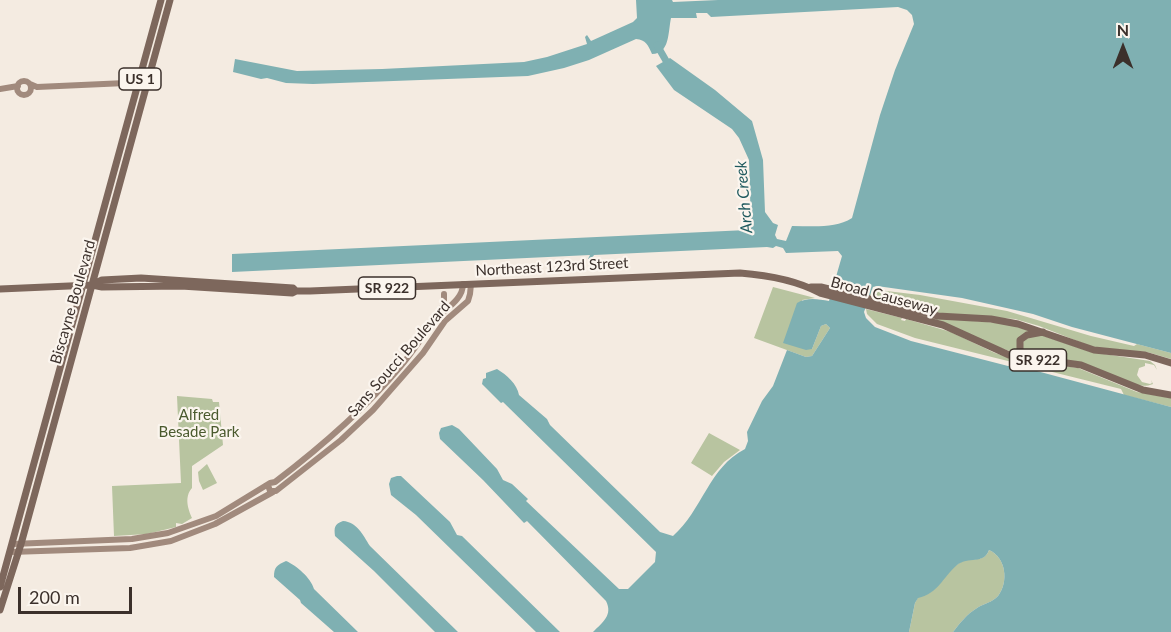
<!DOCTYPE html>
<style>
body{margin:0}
#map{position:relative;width:1171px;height:632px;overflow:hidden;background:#f4ebe1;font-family:Lato,sans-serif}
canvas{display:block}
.north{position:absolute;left:1093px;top:18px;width:60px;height:60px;-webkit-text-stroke:4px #fbf5ee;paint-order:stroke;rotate:0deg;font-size:16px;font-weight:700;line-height:24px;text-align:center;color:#3b302b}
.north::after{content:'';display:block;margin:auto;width:21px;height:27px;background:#3b302b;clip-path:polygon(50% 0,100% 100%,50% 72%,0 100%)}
.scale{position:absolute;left:18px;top:587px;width:114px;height:27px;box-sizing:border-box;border:3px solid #3b302b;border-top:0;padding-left:8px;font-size:18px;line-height:21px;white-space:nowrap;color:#3b302b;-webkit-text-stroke:4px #fbf5ee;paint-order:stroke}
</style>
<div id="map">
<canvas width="1171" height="632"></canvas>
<div class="north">N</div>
<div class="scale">200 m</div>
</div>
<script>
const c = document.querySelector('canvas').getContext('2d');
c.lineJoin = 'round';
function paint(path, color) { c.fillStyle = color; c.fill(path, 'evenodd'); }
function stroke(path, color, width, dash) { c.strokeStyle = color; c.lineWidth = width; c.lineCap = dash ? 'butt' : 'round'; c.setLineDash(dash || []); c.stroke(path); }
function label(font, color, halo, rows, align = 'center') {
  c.font = font + ' Lato,sans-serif'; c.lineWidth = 4.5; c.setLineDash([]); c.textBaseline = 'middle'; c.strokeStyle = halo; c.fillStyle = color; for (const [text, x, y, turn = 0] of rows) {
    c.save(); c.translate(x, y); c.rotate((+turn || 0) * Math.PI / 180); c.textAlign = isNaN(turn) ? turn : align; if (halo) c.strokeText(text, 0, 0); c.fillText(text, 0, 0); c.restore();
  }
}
paint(new Path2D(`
 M 773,287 L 815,298 L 802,300 L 812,349 L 821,326 L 826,324 L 830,328 L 812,356 L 806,357 L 754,338 Z
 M 870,289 L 920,295 L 1007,311 L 1091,336 L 1134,346 L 1137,344 L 1171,353 L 1171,359 L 1147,352 L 1103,349 L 1090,346 L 1039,326 L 1015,319 L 939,313 L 869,295 Z
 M 872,302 L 933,318 L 1000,323 L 1034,330 L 1025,334 L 1021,355 L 872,304 Z
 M 866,309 L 902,318 L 901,320 L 905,321 L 906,319 L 951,332 L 995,353 L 1014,359 L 1078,368 L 1137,392 L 1171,398 L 1171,407 L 1124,395 L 1121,389 L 915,338 L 877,324 L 867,314 Z
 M 1038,334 L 1091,352 L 1150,361 L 1155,365 L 1157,370 L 1154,365 L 1145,363 L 1145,366 L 1139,368 L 1137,375 L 1142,382 L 1150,384 L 1152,383 L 1151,380 L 1153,384 C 1136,391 1115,376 1099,370 C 1078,361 1048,360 1024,353 L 1022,350 L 1024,338 Z
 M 177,396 L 212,399 L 213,402 L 219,402 L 223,445 L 192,466 L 192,488 C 184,497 188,509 192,518 L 182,524 L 176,523 L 176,527 L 147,534 L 114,536 L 112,486 L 181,483 Z
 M 709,433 L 740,450 L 724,462 L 712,476 L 691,463 Z
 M 207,464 L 217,483 L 203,490 L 199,481 L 198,472 Z
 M 989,550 C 1006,557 1009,582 998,596 C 993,602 983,604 977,608 C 967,614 960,623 953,632 L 909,632 L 915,603 L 918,597 C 942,592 942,572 961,562 C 972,556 984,564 989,550 Z`), '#b8c4a0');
paint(new Path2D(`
 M 636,0 L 672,0 L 673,2 L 718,0 L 1171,0 L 1171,353 L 1072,327 L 1033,314 L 962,298 L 877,286 L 873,287 L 864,312 L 866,318 L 875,327 L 911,341 L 1008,366 L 1033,370 L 1171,407 L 1171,632 L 953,632 C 960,623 967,614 977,608 C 983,604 993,602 998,596 C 1009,582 1006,557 989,550 C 984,565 968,556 957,565 C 942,578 939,593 918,598 L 915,603 L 909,632 L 593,632 C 603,622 613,615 606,601 L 527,521 L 524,523 L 483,480 L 440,439 L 439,433 L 441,428 L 452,425 L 459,429 L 497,469 L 503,480 L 512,484 L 528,499 L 526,501 L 619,589 L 628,589 L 655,562 L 656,552 L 503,402 L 501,403 L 482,384 L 483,379 L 486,378 L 486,373 L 497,369 C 507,375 517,384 519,395 L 547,419 L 550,425 L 660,532 L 673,536 C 702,511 709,467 745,449 L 748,441 L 747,432 L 762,401 L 773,386 L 787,350 L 806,357 L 812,356 L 830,328 L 826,324 L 821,326 L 812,349 L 806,350 L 783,343 L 797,303 C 807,297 818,299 829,301 L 842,256 L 838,251 L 786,253 L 783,248 L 776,246 L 773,248 L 767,247 L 594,255 L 591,260 L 588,259 L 590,255 L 232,272 L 232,254 L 747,230 L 751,227 L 749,160 L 739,138 L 732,129 L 674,90 L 656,66 L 670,58 L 715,90 L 752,121 L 763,160 L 765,212 L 773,223 L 778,225 L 775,235 L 777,239 L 786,241 L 792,226 C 812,226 835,229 852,218 L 880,115 L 895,70 L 914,24 L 912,15 L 907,10 L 898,7 L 711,17 L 707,13 L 696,13 L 697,18 L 671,18 C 668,32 670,54 652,54 C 648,45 646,40 636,39 L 589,60 L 564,68 L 528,76 L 313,84 L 286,83 L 267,78 L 261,79 L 233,72 L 235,59 L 297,71 L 382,69 L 524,62 L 547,57 L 587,44 L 585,37 L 587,35 L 591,41 L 633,22 L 637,18 Z
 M 397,476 L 401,476 L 450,522 L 457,535 L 462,536 L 560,632 L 536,632 L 416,515 L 391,495 L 389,484 L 391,478 Z
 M 343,521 C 357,522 363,535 370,546 L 458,632 L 435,632 L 374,571 L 335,536 C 334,528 334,524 343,521 Z
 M 286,561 C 296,565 311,578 314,589 L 358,632 L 334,632 L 301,603 L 300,600 L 274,577 C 274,567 277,565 286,561 Z`), '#7fb0b2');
stroke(new Path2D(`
 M 657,45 L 669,66`), '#7fb0b2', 7);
stroke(new Path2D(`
 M17 88a7 7 0 1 1 14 0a7 7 0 1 1-14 0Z
 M 30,84 L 37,87 L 148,82
 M 0,89 L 18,86
 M 440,312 L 444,303 L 444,294
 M 268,485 L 270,491 L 276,491 L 341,440 L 373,410 L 423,353 L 445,321 L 468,301 L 470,294 L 471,284
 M 13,544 L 132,539 L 168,533 L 216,516 L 270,483 L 275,482 C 321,447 363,411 400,367 C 413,352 423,335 436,319 C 445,309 463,300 463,284
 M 11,552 L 130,548 L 171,541 L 215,524 L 273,492`), '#a18a7d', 6);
stroke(new Path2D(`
 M 92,285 L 102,280 L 141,278 L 293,288 L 296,291 L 310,291 L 740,273 C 766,275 796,280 820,293 L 943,325 L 1009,355 L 1081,365 L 1143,390 L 1171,395
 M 811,287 L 821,287 L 938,316 L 991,319 L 1018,324 L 1094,350 L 1145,355 L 1171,363
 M 0,289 L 92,285 L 102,287 L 181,286 L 292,293 L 296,291
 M 1027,357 L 1020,350 L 1020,340 L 1027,335 L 1043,332
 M 0,587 L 161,0
 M 0,610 L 21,544 L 170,0`), '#7d675c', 7);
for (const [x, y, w] of [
 [140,79,42],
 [387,288,57],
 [1038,360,57]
]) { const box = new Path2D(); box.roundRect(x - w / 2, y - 11, w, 22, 4.5); c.fillStyle = '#fbf5ee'; c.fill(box); stroke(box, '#3b302b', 1.5); }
label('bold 14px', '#3b302b', null, [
 ["US 1",140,79],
 ["SR 922",387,288],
 ["SR 922",1038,360]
]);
label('15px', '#3b302b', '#fbf5ee', [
 ["Northeast 123rd Street",552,267,-3],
 ["Broad Causeway",884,296,15],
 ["Biscayne Boulevard",73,302,-74],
 ["Sans Soucci Boulevard",399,359,-49]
]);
label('15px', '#4a5a2e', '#fbf5ee', [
 ["Alfred",199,415],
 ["Besade Park",199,432]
]);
label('italic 16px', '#1f5a5e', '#fbf5ee', [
 ["Arch Creek",744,197,-95]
]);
</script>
